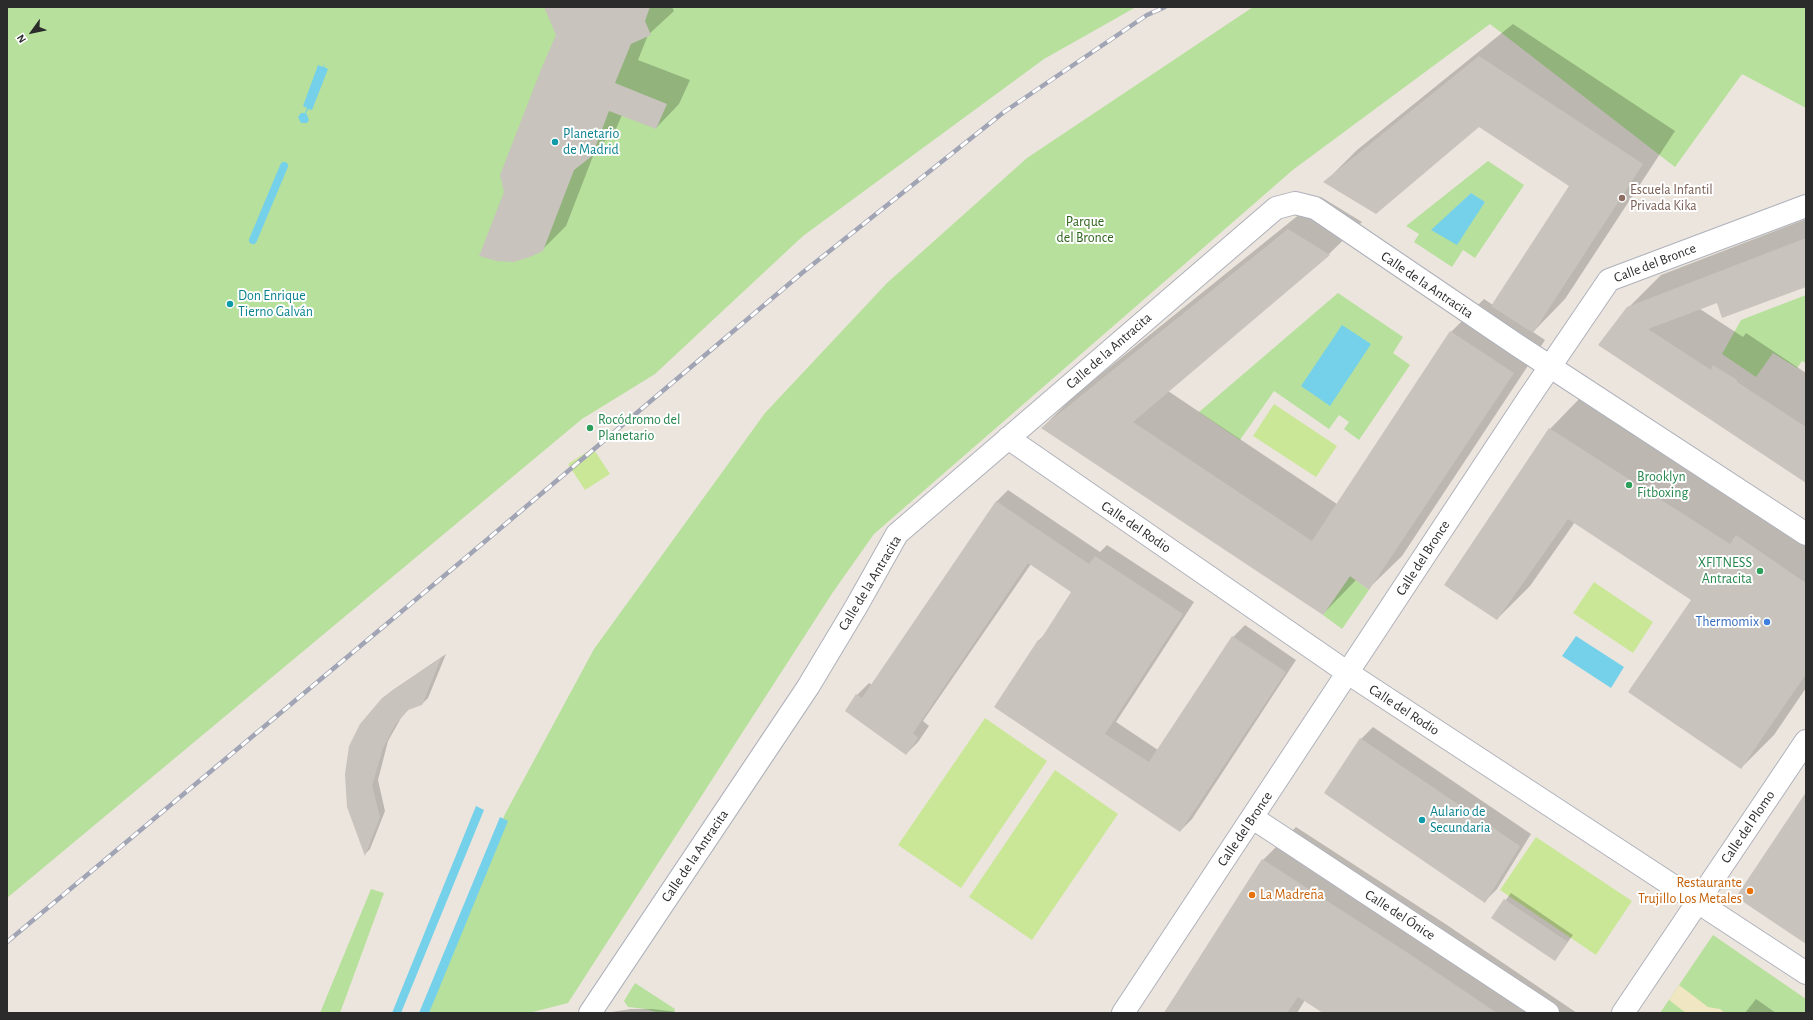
<!DOCTYPE html>
<meta charset="utf-8">
<style>
body{margin:0}
#map{position:relative;width:1813px;height:1020px;overflow:hidden;background:#ece5dd;font-family:"Alegreya Sans",sans-serif}
canvas{display:block}
.frame{position:absolute;inset:0;border:8px solid #2b2b2b;pointer-events:none}
.north{position:absolute;left:12px;top:12px;width:40px;height:40px;-webkit-text-stroke:3px #fff;paint-order:stroke;rotate:237deg;font-size:11px;font-weight:700;line-height:16px;text-align:center;color:#2b2b2b}
.north::after{content:'';display:block;margin:auto;width:14px;height:18px;background:#2b2b2b;clip-path:polygon(50% 0,100% 100%,50% 72%,0 100%)}
</style>
<div id="map">
<canvas width="1813" height="1020"></canvas>
<div class="frame"></div>
<div class="north">N</div>
</div>
<script>
const c = document.querySelector('canvas').getContext('2d');
c.lineJoin = 'round';
function paint(path, color) { c.fillStyle = color; c.fill(path, 'evenodd'); }
function stroke(path, color, width, dash) { c.strokeStyle = color; c.lineWidth = width; c.lineCap = dash ? 'butt' : 'round'; c.setLineDash(dash || []); c.stroke(path); }
function label(font, color, halo, rows, align = 'center') {
  c.font = font + ' "Alegreya Sans",sans-serif'; c.lineWidth = 4; c.setLineDash([]); c.textBaseline = 'middle'; c.strokeStyle = halo; c.fillStyle = color; for (const [text, x, y, turn = 0] of rows) {
    c.save(); c.translate(x, y); c.rotate((+turn || 0) * Math.PI / 180); c.textAlign = isNaN(turn) ? turn : align; if (halo) c.strokeText(text, 0, 0); c.fillText(text, 0, 0); c.restore();
  }
}
paint(new Path2D(`
 M 7,7 L 1136,7 L 1044,59 L 803,236 L 655,374 L 582,419 L 7,898 Z
 M 1253,7 L 1806,7 L 1806,108 L 1742,74 L 1675,167 L 1490,24 L 1294,169 L 874,534 L 833,592 L 568,1003 L 529,1013 L 420,1013 L 505,814 L 594,649 L 765,413 L 887,283 L 1027,158 Z
 M 1488,161 L 1524,185 L 1475,258 L 1463,250 L 1452,267 L 1414,242 L 1419,234 L 1406,226 ZM 1471,193 L 1485,203 L 1432,230 Z
 M 1338,293 L 1403,337 L 1393,353 L 1410,365 L 1359,440 L 1344,429 L 1349,422 L 1339,415 L 1329,429 L 1274,391 L 1240,440 L 1199,412 Z
 M 1806,295 L 1806,363 L 1802,361 L 1797,368 L 1773,353 L 1756,377 L 1722,354 L 1741,320 Z
 M 1350,576 L 1369,590 L 1342,629 L 1323,615 Z
 M 371,889 L 384,893 L 340,1013 L 320,1013 Z
 M 1713,935 L 1806,999 L 1806,1013 L 1660,1013 Z
 M 635,983 L 675,1009 L 674,1013 L 660,1013 L 645,1009 L 628,1007 L 624,1001 Z`), '#b7e09c');
paint(new Path2D(`
 M 1679,985 L 1708,1007 L 1720,1009 L 1725,1013 L 1686,1013 L 1669,1000 Z`), '#f0e6c2');
paint(new Path2D(`
 M 1274,404 L 1337,446 L 1316,477 L 1253,436 Z
 M 593,448 L 610,474 L 585,490 L 568,464 Z
 M 1594,582 L 1653,622 L 1633,653 L 1573,613 Z
 M 985,718 L 1047,761 L 961,888 L 898,845 Z
 M 1055,770 L 1118,814 L 1032,940 L 969,897 Z
 M 1536,837 L 1632,901 L 1596,955 L 1500,890 Z`), '#cae798');
paint(new Path2D(`
 M 325,62 L 324,67 L 328,69 L 312,110 L 308,109 L 306,113 L 309,120 L 307,123 L 301,123 L 298,117 L 301,113 L 305,113 L 307,108 L 303,106 L 318,65 L 323,67 Z
 M 1471,193 L 1485,202 L 1457,245 L 1431,230 Z
 M 1342,325 L 1371,344 L 1330,406 L 1301,386 Z
 M 1576,636 L 1624,667 L 1611,688 L 1562,656 Z
 M 476,806 L 484,810 L 401,1013 L 392,1013 Z
 M 500,817 L 508,821 L 429,1013 L 419,1013 Z`), '#75d1e9');
paint(new Path2D(`
 M 545,7 L 672,7 L 674,11 L 648,35 L 638,60 L 690,80 L 679,104 L 656,128 L 622,115 L 615,131 L 595,151 L 566,226 L 542,250 L 505,192 L 557,35 Z
 M 1513,24 L 1675,131 L 1565,299 L 1533,332 L 1545,340 L 1402,556 L 1369,588 L 1356,580 L 1323,614 L 1043,427 L 1075,395 L 1321,197 L 1362,222 L 1329,254 L 1168,391 L 1337,504 L 1451,332 L 1484,299 L 1493,305 L 1571,186 L 1479,126 L 1325,182 L 1357,150 Z
 M 1806,219 L 1806,286 L 1718,302 L 1700,309 L 1743,337 L 1746,333 L 1806,373 L 1806,482 L 1599,345 L 1628,308 L 1661,275 Z
 M 1582,396 L 1806,529 L 1806,688 L 1774,735 L 1741,768 L 1692,600 L 1575,522 L 1530,586 L 1497,619 L 1550,429 Z
 M 1008,490 L 1100,552 L 1107,545 L 1194,602 L 1116,722 L 1158,750 L 1233,637 L 1245,625 L 1296,660 L 1192,819 L 1180,831 L 995,707 L 1038,641 L 1045,634 L 1072,592 L 1031,564 L 923,721 L 929,726 L 918,742 L 906,754 L 846,711 L 857,695 L 869,683 L 872,685 L 997,501 Z
 M 446,654 L 428,698 L 422,704 L 409,709 L 401,718 L 388,741 L 378,780 L 385,811 L 370,849 L 365,854 L 348,807 L 383,698 L 390,692 Z
 M 1373,727 L 1531,834 L 1497,889 L 1485,901 L 1361,739 Z
 M 1296,827 L 1444,923 L 1577,1013 L 1324,1013 L 1305,1000 L 1297,1013 L 1164,1013 L 1263,860 Z
 M 1511,893 L 1573,935 L 1555,959 L 1493,917 Z
 M 1756,999 L 1776,1013 L 1745,1013 Z
 M 631,1009 L 653,1009 L 684,1013 L 605,1013 Z`), '#0003');
stroke(new Path2D(`
 M 253,240 L 284,166`), '#75d1e9', 8);
paint(new Path2D(`
 M 544,7 L 650,7 L 645,21 L 651,35 L 631,44 L 615,83 L 667,104 L 656,129 L 609,111 L 592,156 L 574,170 L 543,251 L 530,257 L 514,262 L 497,261 L 479,256 L 504,192 L 500,175 L 542,67 L 556,35 Z
 M 1479,56 L 1643,164 L 1533,333 L 1491,306 L 1569,186 L 1479,127 L 1376,214 L 1323,182 Z
 M 1288,229 L 1330,255 L 1133,422 L 1312,541 L 1450,331 L 1514,373 L 1369,590 L 1350,576 L 1323,615 L 1041,428 Z
 M 1806,238 L 1806,287 L 1722,318 L 1717,303 L 1648,329 L 1711,370 L 1713,365 L 1737,380 L 1737,382 L 1806,427 L 1806,483 L 1598,345 L 1627,307 Z
 M 1549,428 L 1730,544 L 1736,535 L 1806,583 L 1806,674 L 1741,769 L 1628,692 L 1691,600 L 1568,519 L 1497,620 L 1444,585 Z
 M 996,501 L 1089,564 L 1095,556 L 1183,614 L 1105,734 L 1149,762 L 1232,636 L 1286,672 L 1180,832 L 994,707 L 1038,640 L 1039,642 L 1071,592 L 1028,563 L 913,733 L 918,738 L 906,755 L 845,711 L 856,694 L 862,698 Z
 M 441,658 L 422,705 L 408,710 L 395,725 L 383,748 L 372,786 L 380,817 L 365,856 L 347,807 L 345,774 L 349,746 L 360,724 L 382,698 Z
 M 1360,738 L 1520,846 L 1485,903 L 1324,793 Z
 M 1806,792 L 1806,944 L 1736,897 Z
 M 1262,859 L 1411,955 L 1497,1013 L 1323,1013 L 1298,997 L 1287,1013 L 1164,1013 Z
 M 1504,899 L 1568,942 L 1555,961 L 1491,918 Z`), '#c8c3bc');
const street = new Path2D(`
 M 1008,438 L 1348,673 L 1806,973
 M 1253,818 L 1548,1013
 M 590,1013 L 808,687 L 856,607 L 897,534 L 1276,208 L 1295,203 L 1315,208 L 1517,345 L 1806,534
 M 1123,1013 L 1528,399 L 1609,280 L 1806,206
 M 1623,1013 L 1806,741`);
stroke(street, '#aeb1bb', 24);
stroke(street, '#fff', 22);
const rail = new Path2D(`
 M 7,942 L 463,560 L 802,273 L 1004,112 L 1147,15 L 1165,7`);
stroke(rail, '#a0a4b4', 4.5);
stroke(rail, '#fff', 3, [9]);
for (const [x, y, r, color] of [
 [555,142,4,"#0f9aa8"],
 [1622,198,4,"#8d6e63"],
 [230,304,4,"#0f9aa8"],
 [590,428,4,"#2e9e5b"],
 [1629,485,4,"#2e9e5b"],
 [1760,571,4,"#2e9e5b"],
 [1767,622,4,"#3f7fe0"],
 [1422,820,4,"#0f9aa8"],
 [1750,891,4,"#e8710a"],
 [1252,895,4,"#e8710a"]
]) { const dot = new Path2D(); dot.arc(x, y, r, 0, 2 * Math.PI); c.fillStyle = color; c.fill(dot); stroke(dot, '#fff', 1.5); }
label('14px', '#0d838f', '#fff', [
 ["Planetario",563,134],
 ["de Madrid",563,150],
 ["Don Enrique",238,296],
 ["Tierno Galván",238,312],
 ["Aulario de",1430,812],
 ["Secundaria",1430,828]
], 'left');
label('14px', '#785e54', '#fff', [
 ["Escuela Infantil",1630,190],
 ["Privada Kika",1630,206]
], 'left');
label('14px', '#30651d', '#fff', [
 ["Parque",1085,222],
 ["del Bronce",1085,238]
]);
label('14px', '#2b2b2b', '#fff', [
 ["Calle del Bronce",1655,263,-21],
 ["Calle de la Antracita",1427,285,34],
 ["Calle de la Antracita",1109,351,-41],
 ["Calle del Rodio",1136,527,34],
 ["Calle del Bronce",1423,558,-57],
 ["Calle de la Antracita",870,583,-59],
 ["Calle del Rodio",1404,710,33],
 ["Calle del Plomo",1748,827,-56],
 ["Calle del Bronce",1245,829,-56],
 ["Calle de la Antracita",695,856,-56],
 ["Calle del Ónice",1400,915,33]
]);
label('14px', '#27864d', '#fff', [
 ["Rocódromo del",598,420],
 ["Planetario",598,436],
 ["Brooklyn",1637,477],
 ["Fitboxing",1637,493],
 ["XFITNESS",1752,563,"right"],
 ["Antracita",1752,579,"right"]
], 'left');
label('14px', '#366cbe', '#fff', [
 ["Thermomix",1759,622]
], 'right');
label('14px', '#c56008', '#fff', [
 ["Restaurante",1742,883],
 ["Trujillo Los Metales",1742,899],
 ["La Madreña",1260,895,"left"]
], 'right');
</script>
